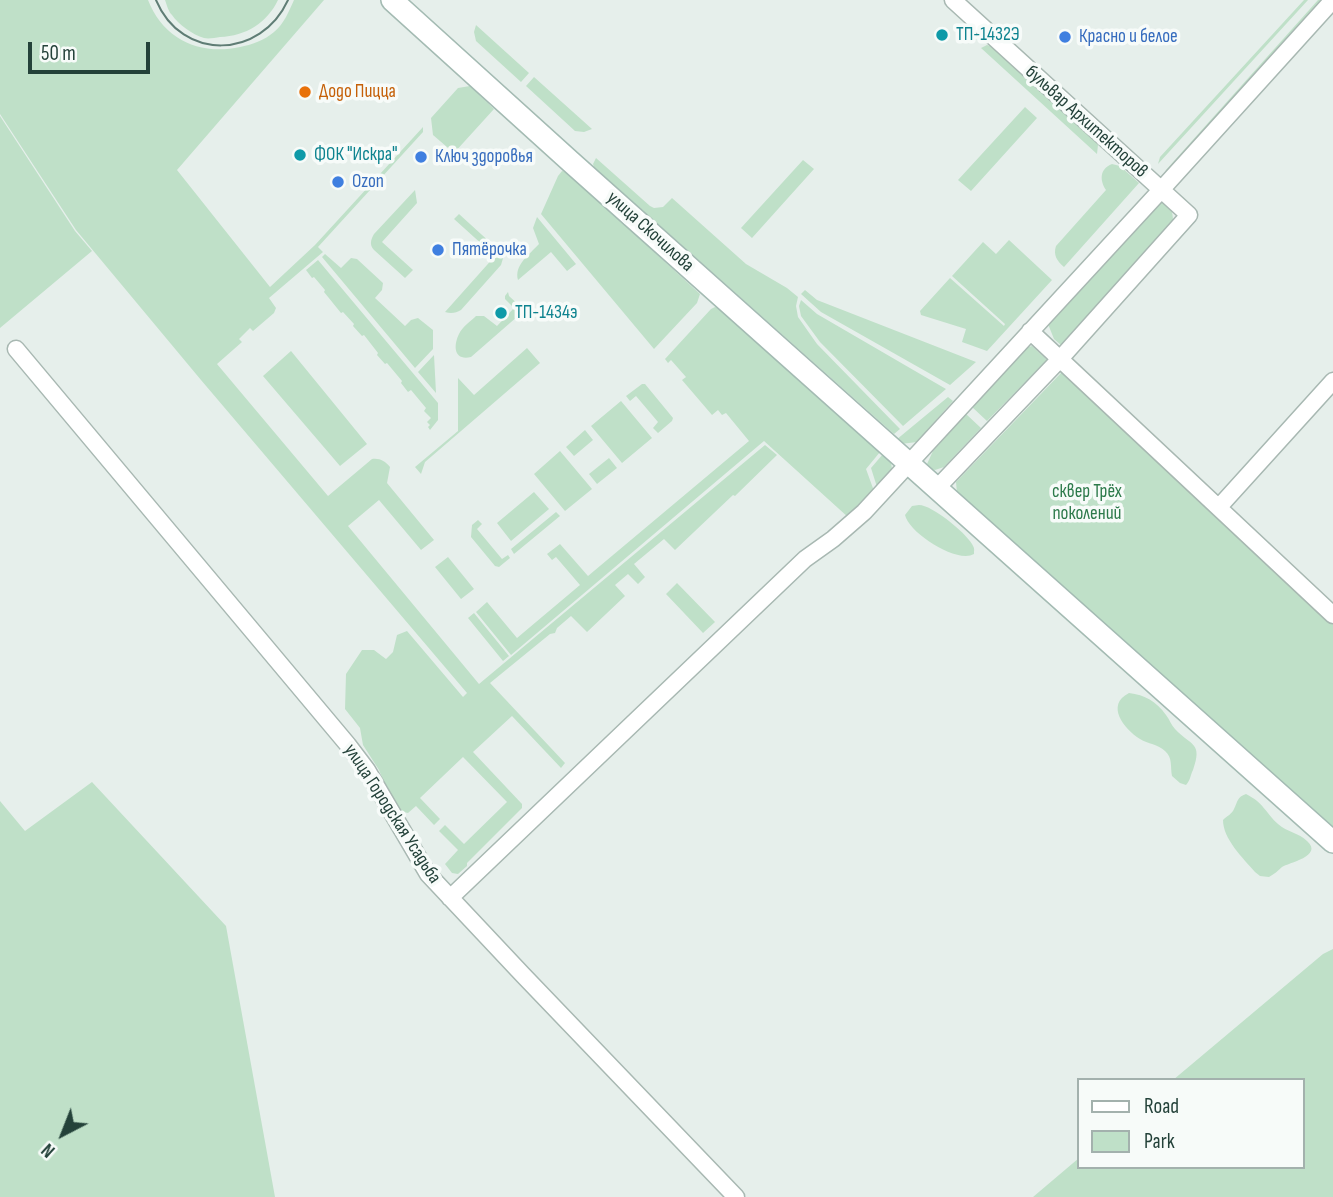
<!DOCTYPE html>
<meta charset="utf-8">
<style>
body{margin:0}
#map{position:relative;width:1333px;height:1197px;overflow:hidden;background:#e6efeb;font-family:"Sofia Sans Condensed",sans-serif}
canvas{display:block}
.legend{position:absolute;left:1077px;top:1078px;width:228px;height:91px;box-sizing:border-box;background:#f7fbf9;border:2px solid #a3b1ad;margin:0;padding:9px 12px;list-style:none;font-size:21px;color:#24423a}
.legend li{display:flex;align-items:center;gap:14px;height:35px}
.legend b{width:35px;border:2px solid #a3b1ad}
.north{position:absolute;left:28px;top:1099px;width:70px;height:70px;-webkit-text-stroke:5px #f7fbf9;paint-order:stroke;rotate:222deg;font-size:19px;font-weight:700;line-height:28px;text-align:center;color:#24423a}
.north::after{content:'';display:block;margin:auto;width:24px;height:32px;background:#24423a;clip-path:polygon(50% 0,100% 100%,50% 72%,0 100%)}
.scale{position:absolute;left:28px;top:42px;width:122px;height:32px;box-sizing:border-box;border:4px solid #24423a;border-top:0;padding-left:9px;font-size:21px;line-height:24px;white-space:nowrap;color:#24423a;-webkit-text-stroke:5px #f7fbf9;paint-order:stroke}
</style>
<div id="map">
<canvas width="1333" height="1197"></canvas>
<ul class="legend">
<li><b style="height:9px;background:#fff"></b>Road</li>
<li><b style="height:19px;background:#bfe0c8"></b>Park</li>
</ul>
<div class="north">N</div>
<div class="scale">50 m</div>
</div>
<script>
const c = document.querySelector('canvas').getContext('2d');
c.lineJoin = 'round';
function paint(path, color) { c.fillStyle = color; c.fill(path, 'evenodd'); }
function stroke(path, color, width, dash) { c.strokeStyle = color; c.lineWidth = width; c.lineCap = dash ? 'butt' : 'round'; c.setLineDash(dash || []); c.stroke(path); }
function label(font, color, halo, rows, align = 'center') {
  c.font = font + ' "Sofia Sans Condensed",sans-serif'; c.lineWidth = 7; c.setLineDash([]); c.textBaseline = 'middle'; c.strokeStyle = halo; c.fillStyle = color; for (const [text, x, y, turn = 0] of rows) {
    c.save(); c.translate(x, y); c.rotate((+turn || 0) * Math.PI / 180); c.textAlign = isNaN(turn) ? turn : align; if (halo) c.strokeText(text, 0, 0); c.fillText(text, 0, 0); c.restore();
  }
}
paint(new Path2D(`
 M 0,0 L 148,0 C 163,39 200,56 240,47 C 251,45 265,40 274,32 C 284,24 289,11 294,0 L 324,0 L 177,170 L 270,287 L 315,245 L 423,127 L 423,132 L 318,247 L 323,252 L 269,298 L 276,308 L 274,313 L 253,331 L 250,328 L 239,339 L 242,342 L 217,364 L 328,496 L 372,459 C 380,458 385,461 390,467 L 387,483 L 434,540 L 421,550 L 379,500 L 348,526 L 479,684 L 765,445 L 777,455 L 735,496 L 733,495 L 675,550 L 664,539 L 634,564 L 645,577 L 638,584 L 628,574 L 615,585 L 625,596 L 587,632 L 571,616 L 557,628 L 555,633 L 550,634 L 490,683 L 565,763 L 561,768 L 512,716 L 473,752 L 522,804 L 522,808 L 467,863 L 467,866 L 458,874 L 452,873 L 445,864 L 458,850 L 439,831 L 445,825 L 464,844 L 507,802 L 463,757 L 420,798 L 440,819 L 434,825 L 416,806 L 408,813 L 399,811 L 387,786 L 385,785 L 379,770 L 363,745 L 360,728 L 345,709 L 346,674 L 362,650 L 374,650 L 386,659 L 393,652 L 397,635 L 407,631 L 463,697 L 467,693 L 201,380 L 76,230 L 0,114 Z
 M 165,0 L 278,0 C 267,23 246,36 220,37 C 215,38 208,39 204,38 C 193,35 178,24 172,15 C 168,11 167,5 165,0 Z
 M 1304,0 L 1308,0 L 1158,164 L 1160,157 Z
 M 1318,0 L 1323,0 L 1170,169 L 1165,171 Z
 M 476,25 L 529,73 L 521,82 L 476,41 L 474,32 Z
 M 987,45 L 993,47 L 1094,139 L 1098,145 L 1097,154 L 981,48 Z
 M 534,77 L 592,129 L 584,132 L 575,131 L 526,86 Z
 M 470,86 L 494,109 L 454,153 L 433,135 L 431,118 L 458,88 Z
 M 1025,107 L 1037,118 L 971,191 L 958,180 Z
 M 0,116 L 75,231 L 92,251 L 0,328 Z
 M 596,158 L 650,206 L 654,208 L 663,207 L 672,198 L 746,264 L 787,288 L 798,297 L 796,306 L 798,317 L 817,344 L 900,429 L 894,434 L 594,167 L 593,164 Z
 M 803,160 L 814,169 L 752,238 L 741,228 Z
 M 1112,164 L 1120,166 L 1139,183 L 1064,267 C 1057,261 1053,255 1056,246 L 1106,190 C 1100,181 1099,169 1112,164 Z
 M 562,171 L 567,172 L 700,294 L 697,303 L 654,349 L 541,214 L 558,176 Z
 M 415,190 L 417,203 L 382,242 L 413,270 L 405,278 L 374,250 C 369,245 371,239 374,234 Z
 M 1162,200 C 1170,207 1173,210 1173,221 L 1062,346 L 1054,339 L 1048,324 Z
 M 459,214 L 504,255 L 501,265 L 461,310 C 456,313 451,314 445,312 L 495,256 L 454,219 Z
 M 537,217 L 576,264 L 567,271 L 551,252 L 518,280 C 514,265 529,255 539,244 L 533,228 Z
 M 1009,240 L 1052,280 L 987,351 L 962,342 L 966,329 L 921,315 L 920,311 L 950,278 L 1004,326 L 1005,324 L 952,276 L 983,242 L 996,254 Z
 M 325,254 L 341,268 L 351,258 L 357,259 L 383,283 L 382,290 L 375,298 L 405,326 L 411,320 L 418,318 L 433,330 L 433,349 L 415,368 L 322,257 Z
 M 318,260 L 438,403 L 438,420 L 430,430 L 428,427 L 430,425 L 427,422 L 431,418 L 424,411 L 426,408 L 411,390 L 408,392 L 401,383 L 402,381 L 387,363 L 385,364 L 377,355 L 378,353 L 364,335 L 362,336 L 353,326 L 354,324 L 343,312 L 341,313 L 324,292 L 325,290 L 314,277 L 312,278 L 306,270 Z
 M 805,290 L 817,300 L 976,362 L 950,385 L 821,312 L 801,294 Z
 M 508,292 L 509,296 L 521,307 L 518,316 L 471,357 C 454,361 453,346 459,334 C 462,327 471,321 476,316 L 484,316 L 497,326 L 514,308 L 505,299 L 505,296 Z
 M 801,300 L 817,314 L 946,389 L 903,426 L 820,342 L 801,316 L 799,306 Z
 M 715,307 L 720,308 L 880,452 L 866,469 L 874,491 L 849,518 L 764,441 L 511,655 L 476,612 L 487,602 L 517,638 L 580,585 L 556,557 L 552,560 L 547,554 L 560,544 L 588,576 L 749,441 L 726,413 L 722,415 L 718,410 L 712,415 L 682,380 L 686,377 L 671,360 L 668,363 L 665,359 L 711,309 Z
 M 1032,346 L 1047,360 L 987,421 L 972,407 L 1028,347 Z
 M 527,348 L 540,363 L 425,462 L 421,474 L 415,467 L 458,431 L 458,378 L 474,395 Z
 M 291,351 L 367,444 L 340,466 L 263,376 Z
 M 434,355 L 436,393 L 418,372 Z
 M 1062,372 L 1333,623 L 1333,828 L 957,493 L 956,482 Z
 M 642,384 L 645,384 L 673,418 L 672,421 L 658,433 L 653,428 L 658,422 L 636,396 L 630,401 L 626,396 Z
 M 948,397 L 953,401 L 917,442 L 901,444 L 896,440 Z
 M 621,401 L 652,438 L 622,463 L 591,426 Z
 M 966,414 L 981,428 L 944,467 L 935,470 L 931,469 L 927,464 L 933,451 Z
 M 585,430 L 593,440 L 574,456 L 566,447 Z
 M 560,451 L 592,489 L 565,511 L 534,474 Z
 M 883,454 L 891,462 L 892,469 L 877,487 L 871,468 Z
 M 609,458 L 617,468 L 597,484 L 589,474 Z
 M 534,492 L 549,509 L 511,541 L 497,523 Z
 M 919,505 C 932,505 965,532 972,544 C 975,549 974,549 974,554 C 957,564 909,533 905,515 L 912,506 Z
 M 556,512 L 560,516 L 514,554 L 511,549 Z
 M 478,520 L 482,524 L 477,529 L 502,559 L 508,555 L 510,558 L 499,567 L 495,566 L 471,537 L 472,525 Z
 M 448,557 L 474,589 L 461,599 L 435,567 Z
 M 677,583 L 715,622 L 703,633 L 666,594 Z
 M 474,613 L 509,656 L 503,661 L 468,618 Z
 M 1129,693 C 1145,695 1156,701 1166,715 C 1170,720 1171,725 1175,729 C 1191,746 1203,742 1193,770 C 1190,776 1191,779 1186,785 L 1180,783 L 1172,776 C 1170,767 1173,758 1165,751 C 1158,744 1148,744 1140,739 C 1124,729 1105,705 1129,693 Z
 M 92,782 L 226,926 L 275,1197 L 0,1197 L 0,801 L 25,831 Z
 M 1246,794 C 1264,803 1265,812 1278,824 C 1287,832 1299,833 1307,841 C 1324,856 1288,863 1282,867 C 1278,871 1274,874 1269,877 L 1260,876 L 1255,872 C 1243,858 1223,839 1223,820 C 1227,816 1232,814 1234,809 C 1238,801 1237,797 1246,794 Z
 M 1333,949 L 1333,1197 L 1033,1197 L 1079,1158 L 1079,1167 L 1303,1167 L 1303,1080 L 1173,1080 L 1323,954 Z`), '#bfe0c8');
const street = new Path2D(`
 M 1030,331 L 1333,615
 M 16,349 L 348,745 L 367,770 L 428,874 L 522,974 L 736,1197
 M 937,488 L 1060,359 L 1189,215 L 953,0
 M 1219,507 L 1333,381
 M 450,898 L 805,559 L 833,539 L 864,512 L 1161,190 L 1333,0`);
const secondary = new Path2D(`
 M 392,0 L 571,162 L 1333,842`);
stroke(street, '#a8b8b2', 19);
stroke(secondary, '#a4bbb3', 24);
stroke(street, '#fff', 16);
stroke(secondary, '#fff', 21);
stroke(new Path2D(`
 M 156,0 C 182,62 261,59 288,0`), '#5f7d75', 2);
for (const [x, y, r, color] of [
 [942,35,7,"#0f9aa8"],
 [1065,37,7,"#3f7fe0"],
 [305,92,7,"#e8710a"],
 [300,155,7,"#0f9aa8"],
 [421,157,7,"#3f7fe0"],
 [338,182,7,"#3f7fe0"],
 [438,250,7,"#3f7fe0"],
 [501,313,7,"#0f9aa8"]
]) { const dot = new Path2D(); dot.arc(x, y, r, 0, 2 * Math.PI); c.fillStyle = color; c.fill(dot); stroke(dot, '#f7fbf9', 2.5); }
label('19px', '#0d838f', '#f7fbf9', [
 ["ТП-1432Э",956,35],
 ["ФОК \"Искра\"",314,155],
 ["ТП-1434э",515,313]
], 'left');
label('19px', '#366cbe', '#f7fbf9', [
 ["Красно и белое",1079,37],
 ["Ключ здоровья",435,157],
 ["Ozon",352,182],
 ["Пятёрочка",452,250]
], 'left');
label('19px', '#c56008', '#f7fbf9', [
 ["Додо Пицца",319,92]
], 'left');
label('19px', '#24423a', '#f7fbf9', [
 ["бульвар Архитекторов",1086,122,42],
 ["улица Скочилова",650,232,42],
 ["улица Городская Усадьба",392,814,57]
]);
label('19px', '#2d7a4b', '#f7fbf9', [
 ["сквер Трёх",1087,492],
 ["поколений",1087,514]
]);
</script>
